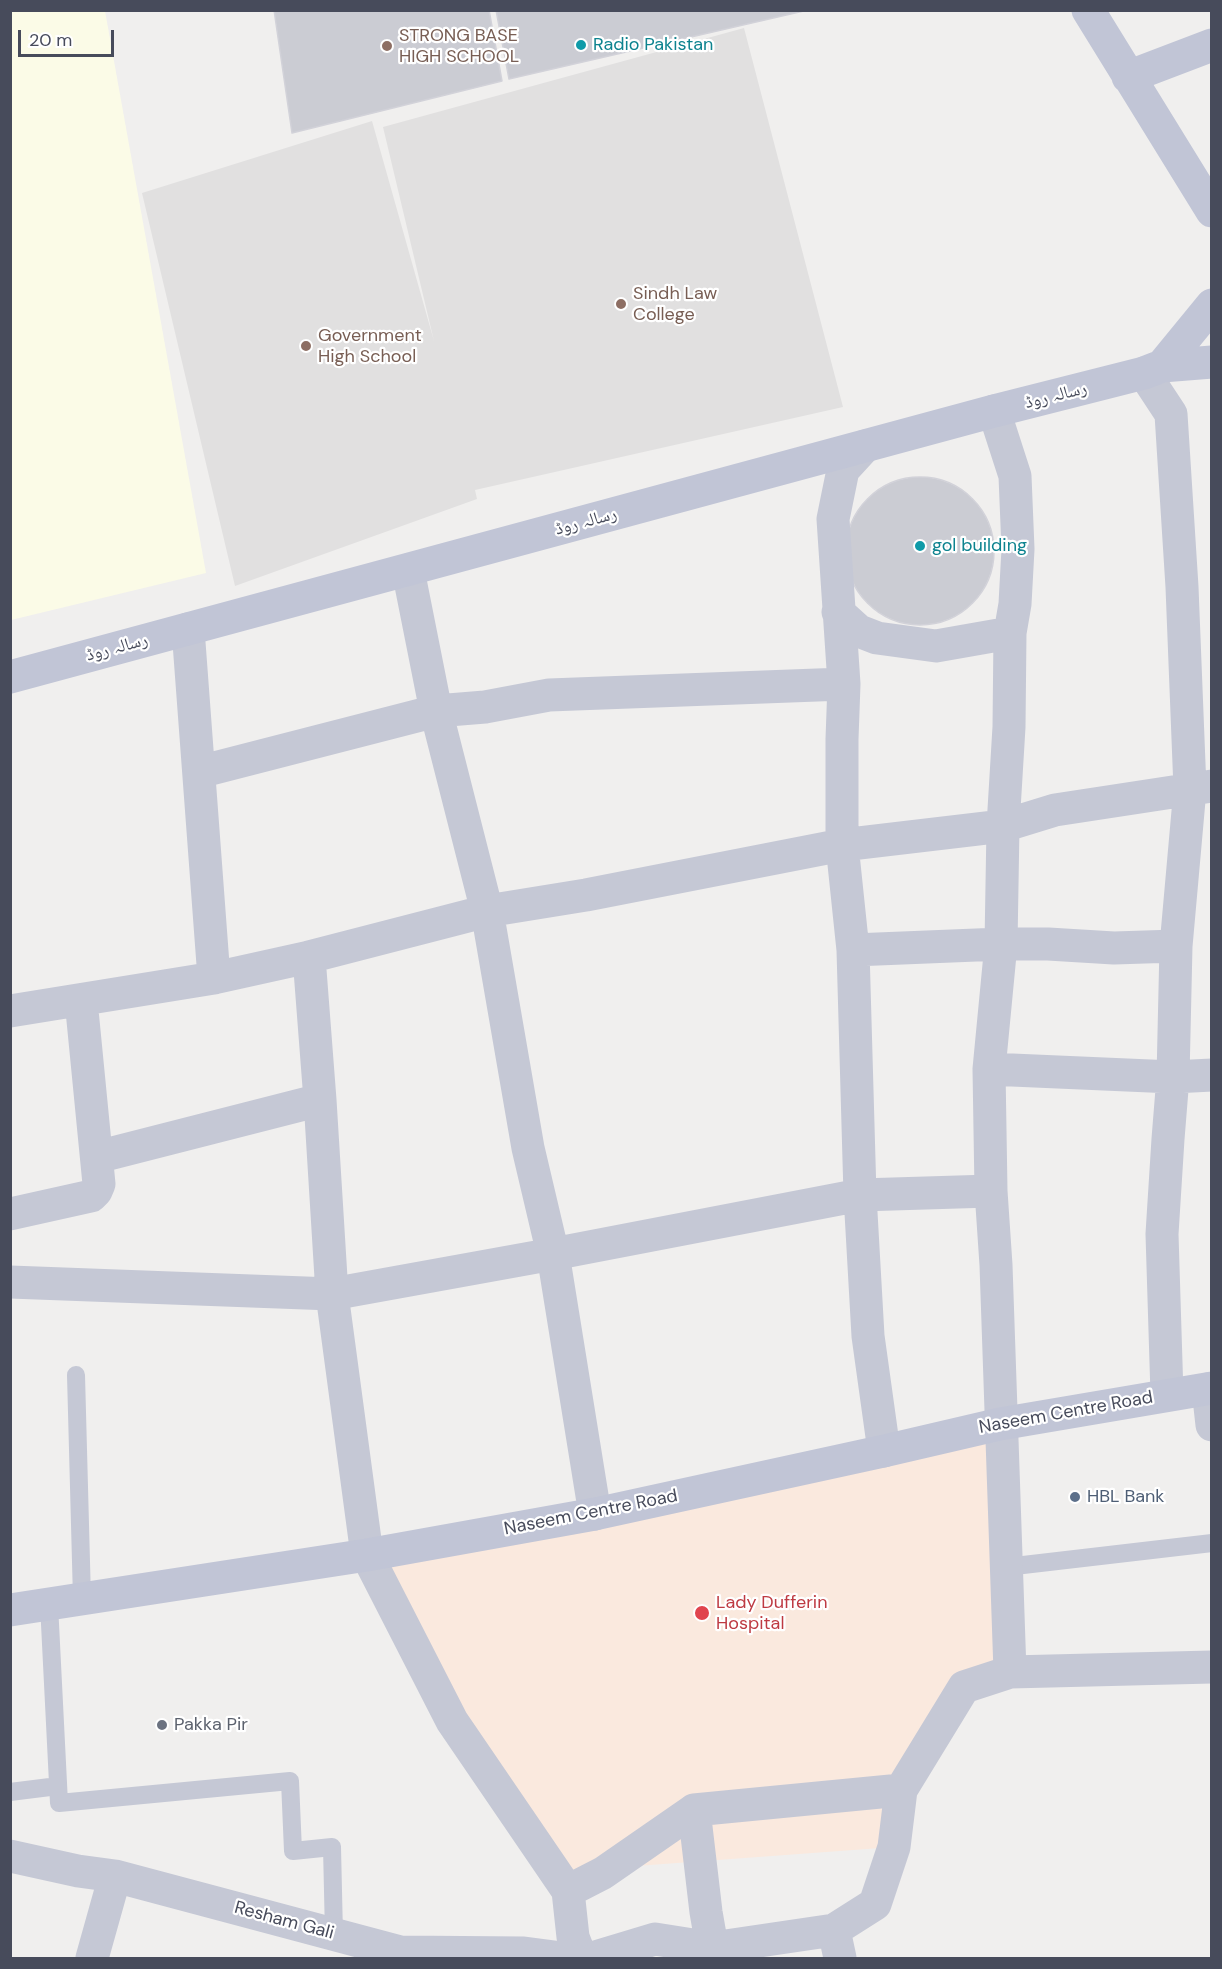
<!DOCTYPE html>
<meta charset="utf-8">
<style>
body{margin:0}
#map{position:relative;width:1222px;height:1969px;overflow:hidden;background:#f0efee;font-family:"DM Sans",sans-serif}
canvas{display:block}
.frame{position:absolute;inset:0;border:12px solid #474b5b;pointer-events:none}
.scale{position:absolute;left:18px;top:30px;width:96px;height:27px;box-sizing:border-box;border:3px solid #474b5b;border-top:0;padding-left:8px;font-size:18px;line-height:21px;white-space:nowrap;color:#474b5b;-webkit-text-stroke:4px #fff;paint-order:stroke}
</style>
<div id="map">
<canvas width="1222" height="1969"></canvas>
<div class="frame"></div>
<div class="scale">20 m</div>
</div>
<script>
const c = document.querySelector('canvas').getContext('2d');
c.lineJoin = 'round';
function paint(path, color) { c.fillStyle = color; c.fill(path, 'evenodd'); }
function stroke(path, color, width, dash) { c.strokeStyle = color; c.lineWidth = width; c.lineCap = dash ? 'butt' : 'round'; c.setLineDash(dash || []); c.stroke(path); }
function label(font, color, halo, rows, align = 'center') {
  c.font = font + ' "DM Sans","Noto Naskh Arabic",sans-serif'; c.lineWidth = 4.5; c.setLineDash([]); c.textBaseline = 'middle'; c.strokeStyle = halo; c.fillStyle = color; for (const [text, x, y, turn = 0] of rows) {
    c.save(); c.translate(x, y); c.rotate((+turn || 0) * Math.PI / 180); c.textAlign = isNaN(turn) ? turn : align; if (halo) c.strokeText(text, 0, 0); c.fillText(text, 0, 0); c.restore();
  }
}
paint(new Path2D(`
 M 10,11 L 105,11 L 206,573 L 11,620 Z`), '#fbfbe7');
paint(new Path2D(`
 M 744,28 L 843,407 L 475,490 L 477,499 L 235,586 L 142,193 L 372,121 L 434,341 L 383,127 Z`), '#e1e0e0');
paint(new Path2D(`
 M 1000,1424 L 1010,1672 L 964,1687 L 894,1847 L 555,1872 L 367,1555 Z`), '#fae9de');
const building = new Path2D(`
 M 274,10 L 489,10 L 502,81 L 292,133 Z
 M 496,10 L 808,10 L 509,79 Z
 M846 551a74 74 0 1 1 148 0a74 74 0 1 1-148 0Z`);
paint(building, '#cbccd3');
stroke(building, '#d2d2d9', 1.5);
stroke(new Path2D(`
 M 76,1375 L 82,1599
 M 1006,1567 L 1212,1543
 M 49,1604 L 59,1803 L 290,1781 L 293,1851 L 332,1847 L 334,1935
 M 10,1792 L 58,1786`), '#c5c8d5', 18);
stroke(new Path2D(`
 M 1144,373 L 1171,414 L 1182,587 L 1190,789 L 1176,946 L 1173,1077 L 1168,1139 L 1162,1234 L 1167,1395
 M 994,411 L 1015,476 L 1018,549 L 1015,604 L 1010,633 L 1009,727 L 1003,826 L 1001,944 L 989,1069 L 991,1191 L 996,1265 L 1010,1672
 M 865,446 L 843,470 L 833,519 L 844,684 L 842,739 L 842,845 L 853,950 L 860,1195 L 868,1336 L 884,1451
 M 408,570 L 436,711 L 487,911 L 528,1148 L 553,1254 L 595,1514
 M 838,612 L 859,631 L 877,638 L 936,646 L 1010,633
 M 188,629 L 214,978
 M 199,772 L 436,711 L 485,707 L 549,695 L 844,684
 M 853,950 L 1001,944 L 1048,944 L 1114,948 L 1176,946
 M 309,957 L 320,1100 L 332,1294 L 367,1555 L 452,1721 L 568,1891
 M 10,1011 L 214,978 L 309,957 L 487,911 L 586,895 L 842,845 L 1003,826 L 1055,810 L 1212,786
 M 989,1069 L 1173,1077 L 1212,1075
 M 97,1157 L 320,1100
 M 10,1214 L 91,1196 L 96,1191 L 99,1184 L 81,1000
 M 10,1282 L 332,1294 L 553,1254 L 860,1195 L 991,1191
 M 1208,1389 L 1212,1425
 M 694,1810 L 706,1912 L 714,1958
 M 10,1856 L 78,1871 L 115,1876 L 400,1952 L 524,1953 L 562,1958
 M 834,1930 L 840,1958
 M 92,1958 L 115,1876
 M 581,1958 L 573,1937 L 568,1891 L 603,1873 L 694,1810 L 901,1790 L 964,1687 L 1010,1672 L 1212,1667
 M 592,1958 L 655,1939 L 712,1948 L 834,1930 L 875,1904 L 894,1847 L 901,1790`), '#c5c8d5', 33);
stroke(new Path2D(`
 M 1088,10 L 1212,211
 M 1128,77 L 1212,45
 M 1162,366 L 1212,305
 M 10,677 L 994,411 L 1144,373 L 1162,366 L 1212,362
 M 10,1610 L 367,1555 L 595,1514 L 884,1451 L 1000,1424 L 1212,1388`), '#c1c5d6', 33);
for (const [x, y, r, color] of [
 [581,45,6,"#0f9aa8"],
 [387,46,6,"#8d6e63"],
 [621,304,6,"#8d6e63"],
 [306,346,6,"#8d6e63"],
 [920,546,6,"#0f9aa8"],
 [1075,1497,6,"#5c6f8a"],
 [702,1613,8,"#e0444e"],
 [162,1725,6,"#6b7280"]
]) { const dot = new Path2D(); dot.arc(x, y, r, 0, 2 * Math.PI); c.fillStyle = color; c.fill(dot); stroke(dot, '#fff', 2); }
label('18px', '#785e54', '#fff', [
 ["STRONG BASE",399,36],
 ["HIGH SCHOOL",399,57],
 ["Sindh Law",633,294],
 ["College",633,315],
 ["Government",318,336],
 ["High School",318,357]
], 'left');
label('18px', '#0d838f', '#fff', [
 ["Radio Pakistan",593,45],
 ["gol building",932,546]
], 'left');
label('18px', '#474b5b', '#fff', [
 ["رسالہ روڈ",1056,396,-14],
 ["رسالہ روڈ",586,522,-15],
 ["رسالہ روڈ",117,648,-15],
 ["Naseem Centre Road",1066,1413,-10],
 ["Naseem Centre Road",591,1513,-11],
 ["Resham Gali",284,1921,15]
]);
label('18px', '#4e5e75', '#fff', [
 ["HBL Bank",1087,1497]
], 'left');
label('18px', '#be3a42', '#fff', [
 ["Lady Dufferin",716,1603],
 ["Hospital",716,1624]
], 'left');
label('18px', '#5b616d', '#fff', [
 ["Pakka Pir",174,1725]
], 'left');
</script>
